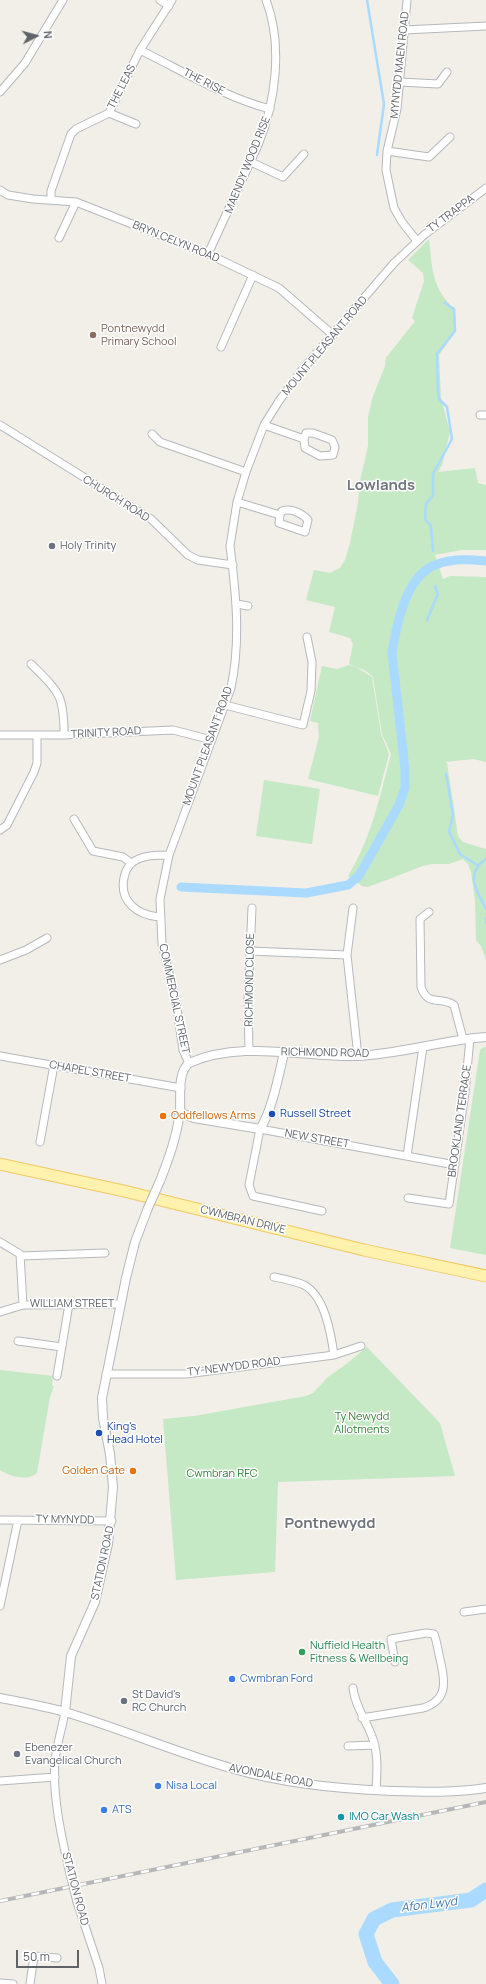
<!DOCTYPE html>
<style>
body{margin:0}
#map{position:relative;width:486px;height:1984px;overflow:hidden;background:#f1efe8;font-family:Manrope,sans-serif}
canvas{display:block}
.north{position:absolute;left:16px;top:16px;width:40px;height:40px;-webkit-text-stroke:3px #fff;paint-order:stroke;rotate:84deg;font-size:11px;font-weight:700;line-height:16px;text-align:center;color:#5f6368}
.north::after{content:'';display:block;margin:auto;width:14px;height:18px;background:#5f6368;clip-path:polygon(50% 0,100% 100%,50% 72%,0 100%)}
.scale{position:absolute;left:16px;top:1950px;width:63px;height:18px;box-sizing:border-box;border:2px solid #5f6368;border-top:0;padding-left:5px;font-size:12px;line-height:14px;white-space:nowrap;color:#5f6368;-webkit-text-stroke:3px #fff;paint-order:stroke}
</style>
<div id="map">
<canvas width="486" height="1984"></canvas>
<div class="north">N</div>
<div class="scale">50 m</div>
</div>
<script>
const c = document.querySelector('canvas').getContext('2d');
c.lineJoin = 'round';
function paint(path, color) { c.fillStyle = color; c.fill(path, 'evenodd'); }
function stroke(path, color, width, dash) { c.strokeStyle = color; c.lineWidth = width; c.lineCap = dash ? 'butt' : 'round'; c.setLineDash(dash || []); c.stroke(path); }
function label(font, color, halo, rows, align = 'center') {
  c.font = font + ' Manrope,sans-serif'; c.lineWidth = 3; c.setLineDash([]); c.textBaseline = 'middle'; c.strokeStyle = halo; c.fillStyle = color; for (const [text, x, y, turn = 0] of rows) {
    c.save(); c.translate(x, y); c.rotate((+turn || 0) * Math.PI / 180); c.textAlign = isNaN(turn) ? turn : align; if (halo) c.strokeText(text, 0, 0); c.fillText(text, 0, 0); c.restore();
  }
}
paint(new Path2D(`
 M 429,239 C 432,267 432,290 455,309 L 456,331 L 439,355 L 441,398 L 450,432 L 442,465 L 438,472 L 475,468 L 478,483 L 486,485 L 486,550 L 461,550 L 435,555 L 443,579 L 450,576 L 486,577 L 486,762 L 474,759 L 445,762 L 447,763 L 458,836 L 463,842 L 486,849 L 486,960 L 481,946 L 476,940 L 475,900 L 471,872 L 468,864 L 463,859 L 449,864 L 432,864 L 423,866 L 368,887 L 362,886 L 348,876 C 371,839 380,796 391,754 L 382,734 L 373,677 L 366,671 L 349,664 L 353,644 L 350,638 L 329,632 L 335,607 L 306,600 L 314,570 L 330,573 L 340,568 L 345,560 L 350,543 L 358,503 L 360,481 L 368,446 L 368,418 L 372,399 L 385,366 L 386,358 L 415,321 L 412,318 L 424,281 L 423,273 L 408,260 Z
 M 349,665 L 356,667 L 372,677 L 381,734 L 389,754 L 378,796 L 308,779 L 319,737 L 318,723 L 310,721 L 322,666 L 337,669 Z
 M 264,780 L 320,789 L 312,844 L 256,836 Z
 M 484,1047 L 486,1047 L 486,1255 L 450,1248 L 480,1050 Z
 M 367,1347 L 440,1423 L 455,1476 L 278,1482 L 275,1572 L 176,1580 L 163,1419 L 194,1416 L 306,1396 L 313,1393 L 328,1377 L 345,1365 Z
 M 0,1370 L 53,1376 L 52,1386 L 54,1386 L 50,1397 L 37,1473 C 28,1481 10,1477 0,1470 Z`), '#c5e8c5');
stroke(new Path2D(`
 M 367,0 L 384,104 L 377,155
 M 433,551 L 431,526 L 425,519 L 426,504 L 433,495 L 433,474 L 452,439 L 447,407 L 439,399 L 438,391 L 437,354 L 455,331 L 454,309 L 445,303
 M 427,620 L 438,594 L 435,586
 M 446,774 L 453,815 L 449,832 L 460,854 L 477,865
 M 486,859 C 464,874 477,891 486,909
 M 486,918 L 486,923`), '#aadaff', 2.5);
stroke(new Path2D(`
 M 181,887 L 306,893 L 348,885 L 359,876 L 399,805 L 405,788 L 405,769 L 392,653 C 396,627 405,582 429,568 C 446,558 467,559 486,561`), '#aadaff', 9);
stroke(new Path2D(`
 M 392,1984 L 375,1962 L 366,1934 L 374,1919 L 392,1910 L 471,1900 L 486,1890`), '#aadaff', 15);
const minor = new Path2D(`
 M 160,0 L 169,6
 M 407,0 L 397,109 L 387,151 L 386,170 L 394,208 L 402,222 L 417,241
 M 404,30 L 486,26
 M 140,50 C 183,71 224,97 270,109
 M 400,82 L 438,84 L 447,72
 M 0,92 L 25,63 L 63,0
 M 109,113 L 136,124
 M 387,151 L 429,157 L 450,137
 M 251,162 L 283,177 L 304,154
 M 0,190 L 8,195 L 33,199 L 76,202 L 208,254 L 279,288 L 333,335
 M 51,199 L 51,191 L 71,134 L 76,129 L 109,113 L 140,50 L 172,0
 M 59,238 L 76,202
 M 208,254 L 258,145 C 276,102 283,44 266,0
 M 221,347 L 253,275
 M 480,415 L 486,415
 M 0,425 L 151,519 L 188,555 L 198,560 L 233,565
 M 264,425 L 304,439 L 306,433 L 313,433 L 332,440 L 335,447 L 333,455 L 320,456 L 305,448 L 304,439
 M 152,434 L 160,442 L 246,472
 M 237,502 L 280,515 L 282,511 C 291,508 302,513 308,520 L 305,532 L 279,523 L 280,515
 M 237,604 L 248,606
 M 31,664 C 59,692 64,694 64,735
 M 225,705 L 303,725 L 311,691 L 312,662 L 307,637
 M 0,735 L 64,735 L 173,730 L 212,740
 M 74,819 L 93,851 L 123,857 L 131,863
 M 0,830 L 7,825 L 34,772 L 37,763 L 37,735
 M 353,908 L 347,955 L 357,1047 L 356,1056
 M 429,912 L 420,919 L 421,987 C 428,1007 440,996 454,1005 L 463,1039
 M 159,917 C 138,915 119,902 124,878 C 125,872 128,866 133,862 C 143,855 157,855 169,855
 M 250,951 L 347,955
 M 0,960 L 26,950 L 47,938
 M 249,1051 L 248,1000 L 252,908
 M 0,1056 L 181,1088
 M 189,1063 L 183,1050 L 176,1002 L 162,944 L 160,899 L 169,855 L 231,688 C 241,640 236,594 230,546 L 237,502 L 246,472 L 264,425 L 279,401 L 302,370 L 394,263 L 424,235 L 486,188
 M 40,1142 L 54,1065
 M 407,1156 L 423,1047
 M 408,1198 L 449,1204 L 465,1092 L 470,1038
 M 322,1211 L 253,1196 L 249,1185 L 260,1129 L 455,1165
 M 0,1242 L 20,1254 L 23,1305
 M 20,1256 L 105,1253
 M 274,1277 C 284,1279 295,1281 304,1285 C 325,1296 331,1334 334,1355
 M 0,1312 L 23,1305 L 120,1304
 M 18,1341 L 62,1347
 M 106,1374 L 186,1374 L 334,1355 L 361,1346
 M 57,1376 L 69,1304
 M 0,1520 L 112,1521
 M 0,1606 L 18,1520
 M 464,1612 L 486,1609
 M 353,1688 C 355,1706 365,1718 371,1734 C 379,1752 377,1772 376,1790
 M 65,1712 C 62,1728 57,1744 55,1760 C 52,1796 62,1839 70,1874
 M 362,1718 L 423,1708 C 449,1700 445,1680 440,1659 C 438,1651 437,1642 434,1634 L 426,1633 L 391,1639 L 395,1662
 M 348,1746 L 375,1745
 M 0,1781 L 55,1777
 M 77,1902 L 99,1968 L 102,1984
 M 0,1983 L 13,1984
 M 30,1984 L 34,1956 L 57,1958`);
const tertiary = new Path2D(`
 M 179,1112 L 194,1118 L 260,1129 C 272,1111 279,1074 284,1053
 M 160,1181 C 169,1158 177,1136 180,1111 C 181,1097 177,1073 189,1063 C 242,1040 301,1057 357,1056 C 401,1054 443,1040 486,1037
 M 0,1698 C 21,1702 44,1706 65,1712 C 122,1729 177,1753 234,1769 C 285,1784 339,1789 392,1791 C 424,1792 455,1793 486,1788
 M 65,1712 L 71,1656 L 95,1602 L 108,1544 L 113,1487 L 110,1454 L 103,1418 L 102,1398 L 126,1278 L 135,1242 L 148,1208`);
const primary = new Path2D(`
 M 0,1164 L 124,1191 L 364,1250 L 486,1276`);
stroke(minor, '#b5b8bc', 9);
stroke(tertiary, '#b5b8bc', 10);
stroke(primary, '#f2c960', 13);
stroke(minor, '#fff', 7);
stroke(tertiary, '#fff', 8);
stroke(primary, '#fff2af', 11);
const rail = new Path2D(`
 M 0,1901 L 486,1802`);
stroke(rail, '#b6b7b8', 4);
stroke(rail, '#fff', 2.5, [8]);
const minorBridge = new Path2D(`
 M 70,1874 L 77,1902`);
const tertiaryBridge = new Path2D(`
 M 148,1208 L 160,1181`);
stroke(minorBridge, '#b5b8bc', 9, []);
stroke(tertiaryBridge, '#b5b8bc', 10, []);
stroke(minorBridge, '#fff', 7);
stroke(tertiaryBridge, '#fff', 8);
for (const [x, y, r, color] of [
 [93,335,4,"#8d6e63"],
 [52,546,4,"#6b7280"],
 [272,1114,4,"#1a4fb4"],
 [163,1116,4,"#e8710a"],
 [99,1433,4,"#1a4fb4"],
 [133,1471,4,"#e8710a"],
 [302,1652,4,"#2e9e5b"],
 [232,1679,4,"#3f7fe0"],
 [124,1701,4,"#6b7280"],
 [17,1754,4,"#6b7280"],
 [158,1786,4,"#3f7fe0"],
 [104,1810,4,"#3f7fe0"],
 [341,1817,4,"#0f9aa8"]
]) { const dot = new Path2D(); dot.arc(x, y, r, 0, 2 * Math.PI); c.fillStyle = color; c.fill(dot); stroke(dot, '#fff', 1.5); }
label('11px', '#5f6368', '#fff', [
 ["MYNYDD MAEN ROAD",400,65,-84],
 ["THE RISE",204,82,27],
 ["THE LEAS",122,87,-63],
 ["MAENDY WOOD RISE",248,165,-68],
 ["TY TRAPPA",451,214,-37],
 ["BRYN CELYN ROAD",176,242,22],
 ["MOUNT PLEASANT ROAD",325,346,-50],
 ["CHURCH ROAD",116,499,32],
 ["TRINITY ROAD",106,733,-3],
 ["MOUNT PLEASANT ROAD",208,746,-70],
 ["RICHMOND CLOSE",250,980,-89],
 ["COMMERCIAL STREET",174,999,78],
 ["RICHMOND ROAD",325,1053,1],
 ["CHAPEL STREET",90,1072,10],
 ["BROOKLAND TERRACE",460,1121,-82],
 ["NEW STREET",317,1139,10],
 ["CWMBRAN DRIVE",243,1220,14],
 ["WILLIAM STREET",72,1304],
 ["TY-NEWYDD ROAD",234,1367,-7],
 ["TY MYNYDD",65,1520,1],
 ["STATION ROAD",103,1563,-78],
 ["AVONDALE ROAD",271,1776,11],
 ["STATION ROAD",75,1889,75]
]);
label('11px', '#785e54', '#fff', [
 ["Pontnewydd",101,329],
 ["Primary School",101,342]
], 'left');
label('11px', '#5b616d', '#fff', [
 ["Holy Trinity",60,546],
 ["St David's",132,1695],
 ["RC Church",132,1708],
 ["Ebenezer",25,1748],
 ["Evangelical Church",25,1761]
], 'left');
label('11px', '#164399', '#fff', [
 ["Russell Street",280,1114],
 ["King's",107,1427],
 ["Head Hotel",107,1440]
], 'left');
label('11px', '#c56008', '#fff', [
 ["Oddfellows Arms",171,1116],
 ["Golden Gate",125,1471,"right"]
], 'left');
label('11px', '#348238', '#fff', [
 ["Ty Newydd",362,1417],
 ["Allotments",362,1430],
 ["Cwmbran RFC",222,1474]
]);
label('11px', '#27864d', '#fff', [
 ["Nuffield Health",310,1646],
 ["Fitness & Wellbeing",310,1659]
], 'left');
label('11px', '#366cbe', '#fff', [
 ["Cwmbran Ford",240,1679],
 ["Nisa Local",166,1786],
 ["ATS",112,1810]
], 'left');
label('11px', '#0d838f', '#fff', [
 ["IMO Car Wash",349,1817]
], 'left');
label('italic 12px', '#4174aa', '#fff', [
 ["Afon Lwyd",429,1905,-7]
]);
label('bold 15px', '#70757a', '#fff', [
 ["Lowlands",381,486],
 ["Pontnewydd",330,1524]
]);
</script>
